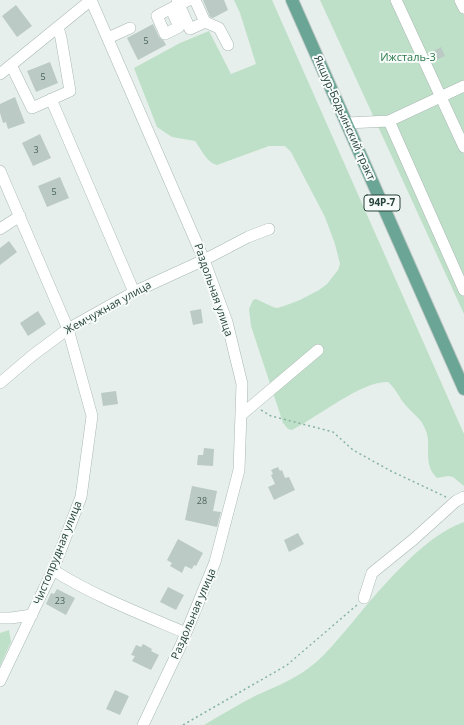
<!DOCTYPE html>
<meta charset="utf-8">
<style>
body{margin:0}
canvas{display:block;background:#e6efeb}
</style>
<canvas width="464" height="725"></canvas>
<script>
const c = document.querySelector('canvas').getContext('2d');
c.lineJoin = 'round';
function paint(path, color) { c.fillStyle = color; c.fill(path, 'evenodd'); }
function stroke(path, color, width, dash) { c.strokeStyle = color; c.lineWidth = width; c.lineCap = dash ? 'butt' : 'round'; c.setLineDash(dash || []); c.stroke(path); }
function label(font, color, halo, rows, align = 'center') {
  c.font = font + ' "Open Sans",sans-serif'; c.lineWidth = 4; c.setLineDash([]); c.textBaseline = 'middle'; c.strokeStyle = halo; c.fillStyle = color; for (const [text, x, y, turn = 0] of rows) {
    c.save(); c.translate(x, y); c.rotate((+turn || 0) * Math.PI / 180); c.textAlign = isNaN(turn) ? turn : align; if (halo) c.strokeText(text, 0, 0); c.fillText(text, 0, 0); c.restore();
  }
}
paint(new Path2D(`
 M 234,0 L 272,0 L 464,434 L 464,486 L 453,477 L 448,476 L 437,478 C 422,464 432,446 426,431 C 421,417 411,413 403,402 C 398,395 395,388 388,382 C 361,381 318,417 292,430 L 288,429 L 283,423 L 251,326 L 249,309 L 253,300 L 256,299 L 273,307 L 277,308 L 284,306 L 300,300 L 319,290 L 327,284 L 338,270 L 340,264 L 335,244 L 325,217 L 291,152 L 285,146 L 269,146 L 217,165 C 207,163 201,149 195,141 L 172,137 L 157,127 L 134,68 L 180,43 L 209,31 L 231,74 L 256,64 L 240,13 Z
 M 320,0 L 464,0 L 464,314 Z
 M 464,522 L 464,725 L 204,725 C 221,715 239,704 257,695 C 277,686 298,678 315,663 C 327,653 336,641 346,630 C 375,595 422,536 464,522 Z
 M 9,630 L 11,642 L 0,666 L 0,633 Z`), '#bfe0c8');
paint(new Path2D(`
 M 203,0 L 224,0 L 228,10 L 213,18 L 210,17 Z
 M 16,5 L 32,26 L 17,37 L 2,16 Z
 M 153,24 L 159,37 L 164,41 L 166,45 L 138,60 L 127,38 Z
 M 441,47 L 445,56 L 432,62 L 429,54 Z
 M 50,62 L 58,83 L 36,92 L 27,71 Z
 M 15,97 L 25,123 L 8,129 L 6,122 L 3,123 L 0,113 L 0,104 Z
 M 40,134 L 51,158 L 33,166 L 22,143 Z
 M 60,177 L 69,198 L 47,207 L 38,186 Z
 M 9,241 L 17,252 L 0,265 L 0,248 Z
 M 201,309 L 203,323 L 193,325 L 190,311 Z
 M 38,311 L 46,324 L 28,336 L 20,323 Z
 M 116,391 L 118,404 L 103,406 L 101,393 Z
 M 204,448 L 214,449 L 213,466 L 197,465 L 198,455 L 203,455 Z
 M 278,467 L 280,471 L 282,470 L 285,478 L 289,477 L 295,490 L 274,500 L 268,487 L 275,484 L 271,475 L 273,474 L 271,470 Z
 M 192,486 L 217,491 L 213,511 L 221,512 L 217,527 L 185,520 Z
 M 298,533 L 304,544 L 289,552 L 284,540 Z
 M 178,539 L 203,553 L 196,566 L 194,565 L 192,569 L 185,566 L 182,573 L 170,566 L 172,563 L 167,560 Z
 M 168,587 L 184,595 L 176,610 L 160,602 Z
 M 57,589 L 75,598 L 66,615 L 46,604 L 51,593 L 54,594 Z
 M 143,644 L 152,649 L 151,651 L 159,655 L 151,670 L 132,661 L 135,656 L 131,655 L 136,645 L 141,647 Z
 M 115,690 L 129,696 L 120,715 L 106,709 Z`), '#bbcac4');
const minor = new Path2D(`
 M 91,0 L 204,260 L 227,322 L 242,384 L 239,470 L 215,562 L 181,645 L 143,725
 M 177,0 L 190,29 L 205,22
 M 195,0 L 205,22 L 219,28 L 228,45
 M 396,0 L 464,147
 M 460,0 L 464,8
 M 171,9 L 179,27 L 165,34 L 157,16 C 167,10 178,5 189,0
 M 108,38 L 130,28
 M 11,65 L 32,108 L 70,91 L 61,38 L 58,27
 M 0,74 L 91,0
 M 51,99 L 134,292
 M 389,121 L 464,290
 M 347,123 L 389,121 L 464,86
 M 0,171 L 68,329 L 92,416 L 81,497 L 53,570 L 0,681
 M 0,229 L 20,216
 M 0,383 L 33,355 L 68,329 L 134,292 L 204,260 L 248,237 L 269,229
 M 241,415 L 318,350
 M 53,570 C 94,596 141,614 186,633
 M 364,598 L 372,573 L 414,539 L 456,501 L 464,497
 M 0,618 L 11,618 L 32,615`);
const major = new Path2D(`
 M 292,0 L 464,389`);
stroke(minor, '#a8b8b2', 12);
stroke(major, '#c2cac8', 14);
stroke(new Path2D(`
 M 261,410 L 271,416 L 333,432 L 353,450 L 391,471 L 446,497
 M 183,725 L 287,665 L 357,605`), '#86b3a5', 1.5, [2, 3]);
stroke(minor, '#fff', 11);
stroke(major, '#6aa596', 12);
label('9px', '#4a645c', null, [
 ["5",146,41],
 ["5",43,77],
 ["3",36,150],
 ["5",54,192],
 ["28",202,501],
 ["23",60,601]
]);
for (const [x, y, w] of [
 [382,203,36]
]) { const box = new Path2D(); box.roundRect(x - w / 2, y - 8, w, 16, 3); c.fillStyle = '#f7fbf9'; c.fill(box); stroke(box, '#24423a', 1); }
label('bold 10px', '#24423a', null, [
 ["94Р-7",382,203]
]);
label('11px', '#2d7a4b', '#f7fbf9', [
 ["Ижсталь-3",408,58]
]);
label('11px', '#24423a', '#f7fbf9', [
 ["Якшур-Бодьинский тракт",344,118,66],
 ["Раздольная улица",213,290,71],
 ["Жемчужная улица",108,308,-29],
 ["Чистопрудная улица",58,553,-68],
 ["Раздольная улица",194,614,-67]
]);
</script>
